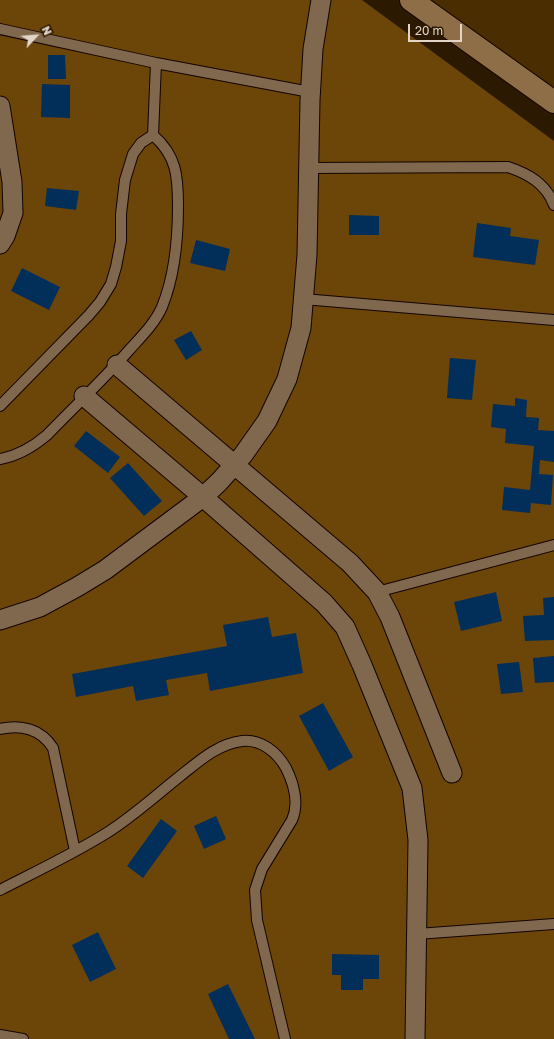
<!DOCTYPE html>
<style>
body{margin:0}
#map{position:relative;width:554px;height:1039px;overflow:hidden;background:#2c1901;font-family:"Golos Text",sans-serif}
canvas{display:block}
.north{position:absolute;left:16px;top:16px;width:40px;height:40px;-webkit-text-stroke:3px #2c1901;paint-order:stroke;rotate:64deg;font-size:11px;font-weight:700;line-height:16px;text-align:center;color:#e3d6c7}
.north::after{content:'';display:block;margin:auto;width:14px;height:18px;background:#e3d6c7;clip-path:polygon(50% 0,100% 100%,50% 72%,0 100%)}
.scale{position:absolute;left:408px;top:24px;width:54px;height:18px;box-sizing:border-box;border:2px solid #e3d6c7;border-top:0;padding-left:5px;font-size:12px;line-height:14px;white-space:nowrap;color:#e3d6c7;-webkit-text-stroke:3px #2c1901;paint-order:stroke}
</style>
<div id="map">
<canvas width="554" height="1039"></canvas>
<div class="north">N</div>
<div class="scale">20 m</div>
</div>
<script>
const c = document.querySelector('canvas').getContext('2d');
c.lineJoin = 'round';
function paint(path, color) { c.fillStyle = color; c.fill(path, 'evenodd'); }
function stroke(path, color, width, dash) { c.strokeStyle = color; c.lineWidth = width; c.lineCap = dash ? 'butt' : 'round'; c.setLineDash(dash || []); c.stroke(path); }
paint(new Path2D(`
 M 430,0 L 554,0 L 554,88 Z`), '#4a2d01');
paint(new Path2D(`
 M 0,0 L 362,0 L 554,141 L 554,1039 L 0,1039 Z`), '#6c4509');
paint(new Path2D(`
 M 48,55 L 65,55 L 66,79 L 48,79 Z
 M 42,84 L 70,85 L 70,118 L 41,117 Z
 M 47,188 L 79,191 L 76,210 L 45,206 Z
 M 349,215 L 379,216 L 379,235 L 349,235 Z
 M 477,223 L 511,228 L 510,236 L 539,240 L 535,265 L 473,257 Z
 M 196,240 L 230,249 L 225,271 L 190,263 Z
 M 22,268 L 60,287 L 49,310 L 11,291 Z
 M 191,331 L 202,350 L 186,360 L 174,340 Z
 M 450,358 L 476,360 L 472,400 L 447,398 Z
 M 515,398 L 527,400 L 526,417 L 539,418 L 538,430 L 554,431 L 554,462 L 540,460 L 539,474 L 553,475 L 551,505 L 531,503 L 530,513 L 502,510 L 504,487 L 530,490 L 534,446 L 505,443 L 506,429 L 491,427 L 493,404 L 515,406 Z
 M 86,431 L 120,457 L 108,473 L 74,446 Z
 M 128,463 L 162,501 L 144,516 L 110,478 Z
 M 496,592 L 502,621 L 461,631 L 454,602 Z
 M 554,597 L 554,640 L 525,641 L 523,616 L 544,615 L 543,598 Z
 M 268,617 L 272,637 L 296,633 L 303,673 L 210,691 L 207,673 L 166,680 L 169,695 L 136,701 L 133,686 L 76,697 L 72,674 L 227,646 L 223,625 Z
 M 554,656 L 554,682 L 535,683 L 533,658 Z
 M 519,662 L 523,692 L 501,694 L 497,664 Z
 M 323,703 L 353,757 L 329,771 L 299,716 Z
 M 216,816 L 226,839 L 204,849 L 194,826 Z
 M 161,819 L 177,831 L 143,878 L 127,866 Z
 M 98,932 L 116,969 L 90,982 L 72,945 Z
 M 332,954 L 379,955 L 379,979 L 363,979 L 363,990 L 341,990 L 341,975 L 332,975 Z
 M 228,984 L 255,1039 L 229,1039 L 208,994 Z`), '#022f59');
const lane = new Path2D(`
 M 0,29 L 156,63 L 310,92
 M 308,168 L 508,167 C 529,174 546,184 554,205
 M 303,299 L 554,320
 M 0,406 L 89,315 L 100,302 L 111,284 L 116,267 L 121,241 L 121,214 L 125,180 L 133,154 L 141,143 L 153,135
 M 0,459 C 18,456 34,446 47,435 C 75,406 105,378 131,348 C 142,336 155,323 162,307 C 175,275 178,240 178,206 C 178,177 177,156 153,135 L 156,63
 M 377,592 L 554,545
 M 0,729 C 21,724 41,729 53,748 L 75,851
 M 0,890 C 35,872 71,855 105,834 C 131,818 155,796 179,777 C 198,762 217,744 242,741 C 261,739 277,752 286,768 C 294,784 299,804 292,820 L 262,869 L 255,890 L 257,920 L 285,1039
 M 417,934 L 554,924
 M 0,1035 L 23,1039`);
const street = new Path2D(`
 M 0,106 L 12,182 L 13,213 L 5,236 L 0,244
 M 117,365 L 350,563 L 377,592 L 390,617 L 452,773
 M 84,396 L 203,497 L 324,603 L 345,627 L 362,665 L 412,788 L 418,840 L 415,1039
 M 0,620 L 40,607 L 77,587 L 105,570 L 203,497 L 219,482 L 243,455 L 267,421 L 287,379 L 301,328 L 307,255 L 310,100 L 313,49 L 321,0`);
const secondary = new Path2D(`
 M 411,0 L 554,102`);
stroke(lane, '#140400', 12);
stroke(street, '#140400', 21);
stroke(secondary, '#140400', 24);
stroke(lane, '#7f684d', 10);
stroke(street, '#7f684d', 19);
stroke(secondary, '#8e6e47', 22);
</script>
